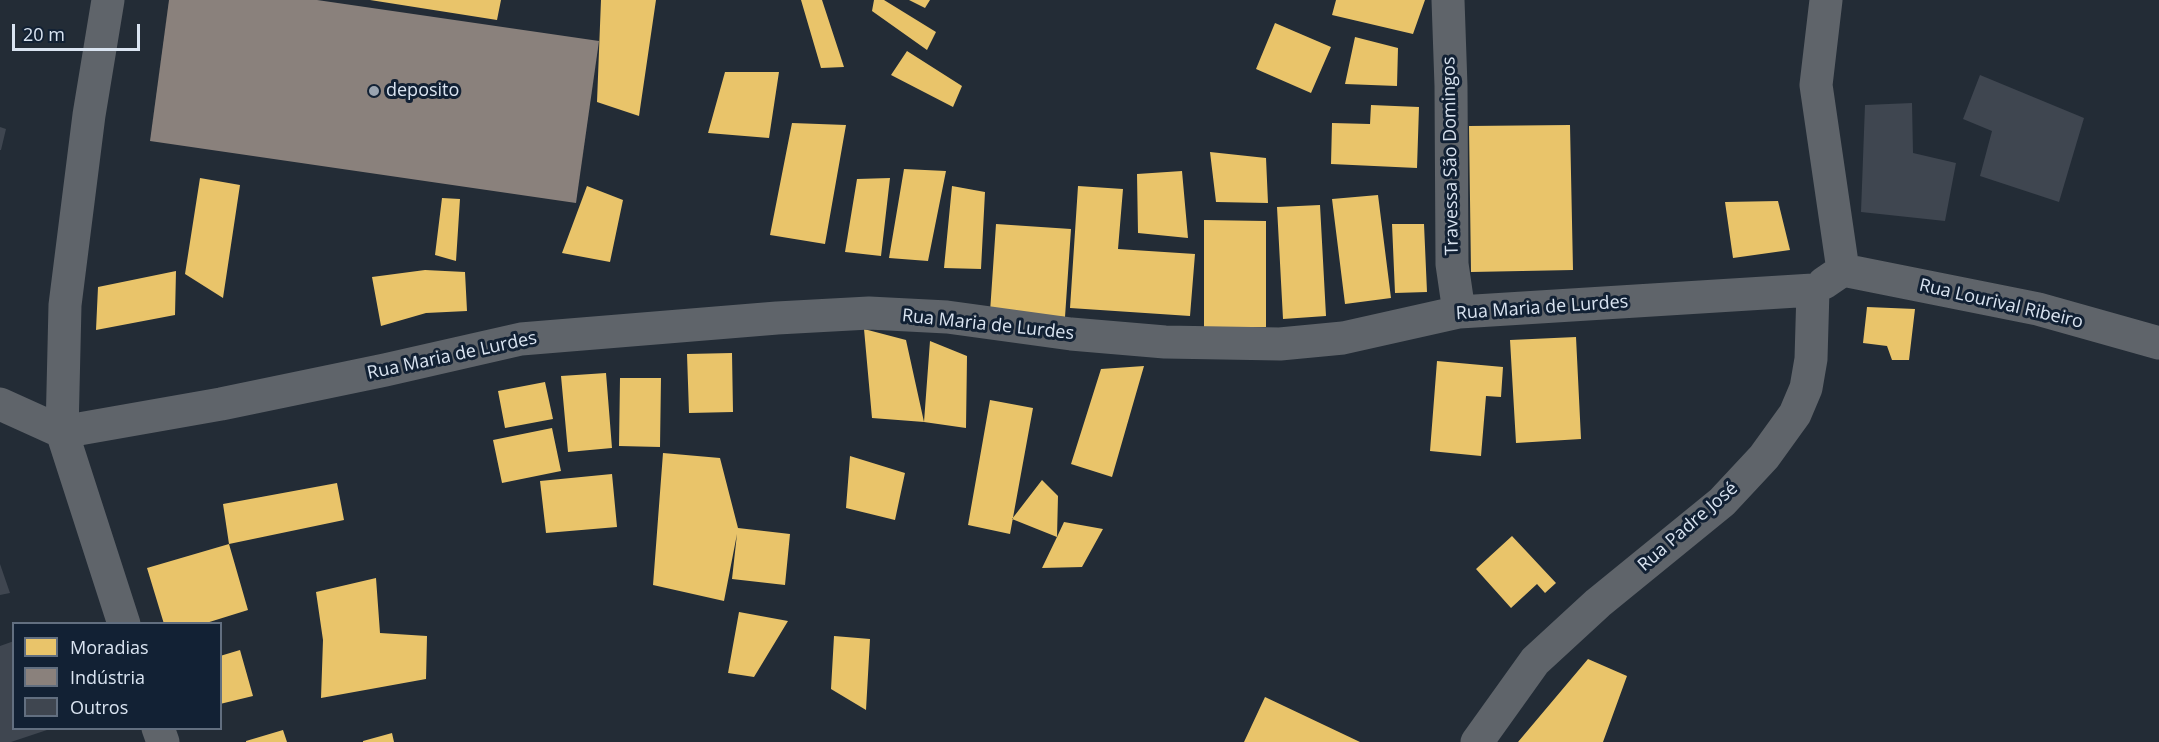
<!DOCTYPE html>
<meta charset="utf-8">
<style>
body{margin:0}
#map{position:relative;width:2159px;height:742px;overflow:hidden;background:#232c36;font-family:"Open Sans",sans-serif}
canvas{display:block}
.legend{position:absolute;left:12px;top:622px;width:210px;height:108px;box-sizing:border-box;background:#122134;border:2px solid #626f80;margin:0;padding:8px 10px;list-style:none;font-size:18px;color:#dae4f1}
.legend li{display:flex;align-items:center;gap:12px;height:30px}
.legend b{width:30px;border:2px solid #626f80}
.scale{position:absolute;left:12px;top:24px;width:128px;height:27px;box-sizing:border-box;border:3px solid #dae4f1;border-top:0;padding-left:8px;font-size:18px;line-height:21px;white-space:nowrap;color:#dae4f1;-webkit-text-stroke:4px #122134;paint-order:stroke}
</style>
<div id="map">
<canvas width="2159" height="742"></canvas>
<ul class="legend">
<li><b style="height:16px;background:#e9c46a"></b>Moradias</li>
<li><b style="height:16px;background:#8a817c"></b>Indústria</li>
<li><b style="height:16px;background:#3f4650"></b>Outros</li>
</ul>
<div class="scale">20 m</div>
</div>
<script>
const c = document.querySelector('canvas').getContext('2d');
c.lineJoin = 'round';
function paint(path, color) { c.fillStyle = color; c.fill(path, 'evenodd'); }
function stroke(path, color, width, dash) { c.strokeStyle = color; c.lineWidth = width; c.lineCap = dash ? 'butt' : 'round'; c.setLineDash(dash || []); c.stroke(path); }
function label(font, color, halo, rows, align = 'center') {
  c.font = font + ' "Open Sans",sans-serif'; c.lineWidth = 6; c.setLineDash([]); c.textBaseline = 'middle'; c.strokeStyle = halo; c.fillStyle = color; for (const [text, x, y, turn = 0] of rows) {
    c.save(); c.translate(x, y); c.rotate((+turn || 0) * Math.PI / 180); c.textAlign = isNaN(turn) ? turn : align; if (halo) c.strokeText(text, 0, 0); c.fillText(text, 0, 0); c.restore();
  }
}
paint(new Path2D(`
 M 370,0 L 501,0 L 497,20 Z
 M 601,0 L 656,0 L 639,116 L 597,102 Z
 M 801,0 L 822,0 L 844,67 L 821,68 Z
 M 874,0 L 884,0 L 936,32 L 927,50 L 872,11 Z
 M 909,0 L 930,0 L 925,8 Z
 M 1336,0 L 1425,0 L 1413,34 L 1332,15 Z
 M 1275,23 L 1331,47 L 1311,93 L 1256,69 Z
 M 1355,37 L 1398,48 L 1397,86 L 1345,84 Z
 M 907,51 L 962,86 L 953,107 L 891,75 Z
 M 725,72 L 779,72 L 769,138 L 708,133 Z
 M 1371,105 L 1419,107 L 1417,168 L 1331,164 L 1332,123 L 1370,124 Z
 M 792,123 L 846,125 L 825,244 L 770,235 Z
 M 1570,125 L 1573,270 L 1471,272 L 1469,126 Z
 M 1210,152 L 1266,158 L 1268,203 L 1216,202 Z
 M 904,169 L 946,171 L 928,261 L 889,258 Z
 M 1182,171 L 1188,238 L 1138,233 L 1137,174 Z
 M 200,178 L 240,185 L 223,298 L 185,274 Z
 M 890,178 L 881,256 L 845,252 L 857,179 Z
 M 587,186 L 623,200 L 610,262 L 562,253 Z
 M 952,186 L 985,192 L 981,269 L 944,268 Z
 M 1078,186 L 1123,189 L 1118,249 L 1195,254 L 1190,316 L 1070,308 Z
 M 1378,195 L 1391,298 L 1345,304 L 1332,199 Z
 M 442,198 L 460,199 L 456,261 L 435,255 Z
 M 1778,201 L 1790,250 L 1733,258 L 1725,202 Z
 M 1320,205 L 1326,316 L 1283,319 L 1277,207 Z
 M 1204,220 L 1266,221 L 1266,327 L 1204,328 Z
 M 996,224 L 1071,229 L 1065,317 L 990,312 Z
 M 1392,224 L 1424,224 L 1427,292 L 1395,293 Z
 M 425,270 L 465,272 L 467,311 L 426,313 L 381,326 L 372,277 Z
 M 176,271 L 175,315 L 96,330 L 98,287 Z
 M 1867,307 L 1915,309 L 1909,360 L 1892,360 L 1887,346 L 1863,343 Z
 M 864,329 L 906,340 L 924,422 L 930,341 L 967,356 L 966,428 L 924,422 L 872,418 Z
 M 1576,337 L 1581,439 L 1516,443 L 1510,340 Z
 M 732,353 L 733,412 L 689,413 L 687,354 Z
 M 1437,361 L 1503,367 L 1501,397 L 1486,396 L 1481,456 L 1430,451 Z
 M 1144,366 L 1112,477 L 1071,464 L 1101,369 Z
 M 606,373 L 612,448 L 568,452 L 561,376 Z
 M 620,378 L 661,378 L 660,447 L 619,446 Z
 M 545,382 L 553,419 L 505,428 L 498,391 Z
 M 990,400 L 1033,408 L 1010,534 L 968,525 Z
 M 552,428 L 561,471 L 502,483 L 493,440 Z
 M 663,453 L 720,458 L 738,528 L 790,534 L 785,585 L 732,579 L 737,534 L 724,601 L 653,585 Z
 M 850,456 L 905,473 L 895,520 L 846,508 Z
 M 612,474 L 617,527 L 546,533 L 540,481 Z
 M 1042,480 L 1058,496 L 1057,537 L 1064,522 L 1103,529 L 1082,567 L 1042,568 L 1057,537 L 1012,519 Z
 M 337,483 L 344,520 L 229,544 L 223,504 Z
 M 1512,536 L 1556,583 L 1545,593 L 1537,584 L 1511,608 L 1476,569 Z
 M 229,544 L 248,610 L 203,624 L 164,624 L 147,568 Z
 M 376,578 L 380,633 L 427,636 L 426,679 L 321,698 L 323,640 L 316,592 Z
 M 739,612 L 788,621 L 754,677 L 728,673 Z
 M 834,636 L 870,639 L 866,710 L 831,689 Z
 M 240,650 L 253,696 L 220,704 L 220,656 Z
 M 1588,659 L 1627,676 L 1603,742 L 1518,742 Z
 M 1265,697 L 1360,742 L 1244,742 Z
 M 283,730 L 287,742 L 246,742 L 246,741 Z
 M 392,733 L 394,742 L 363,742 L 363,741 Z`), '#e9c46a');
paint(new Path2D(`
 M 169,0 L 317,0 L 599,41 L 576,203 L 150,141 Z`), '#8a817c');
paint(new Path2D(`
 M 1980,75 L 2084,118 L 2059,202 L 1980,176 L 1992,131 L 1963,119 Z
 M 1912,103 L 1913,153 L 1956,163 L 1945,221 L 1861,212 L 1865,105 Z
 M 0,127 L 6,129 L 1,150 L 0,150 Z
 M 0,564 L 10,593 L 0,595 Z
 M 14,641 L 14,728 L 50,729 L 11,742 L 0,742 L 0,646 Z`), '#3f4650');
stroke(new Path2D(`
 M 108,0 L 89,115 L 65,305 L 62,432 L 124,624
 M 1448,0 L 1451,86 L 1452,264 L 1459,312
 M 1843,270 L 2038,309 L 2159,343
 M 1824,283 L 1843,270 L 1816,85 L 1826,0
 M 0,404 L 62,432 L 221,404 L 385,370 L 521,339 L 777,318 L 869,313 L 947,317 L 1071,334 L 1165,342 L 1280,344 L 1343,338 L 1459,312 L 1813,290
 M 158,728 L 163,742
 M 1477,742 L 1535,661 L 1598,603 L 1722,502 L 1764,457 L 1795,414 L 1806,388 L 1811,359 L 1813,290`), '#5f646a', 33);
for (const [x, y, r, color] of [
 [374,91,6,"#9aa4b0"]
]) { const dot = new Path2D(); dot.arc(x, y, r, 0, 2 * Math.PI); c.fillStyle = color; c.fill(dot); stroke(dot, '#122134', 2); }
label('18px', '#dae4f1', '#122134', [
 ["deposito",386,91]
], 'left');
label('18px', '#dae4f1', '#122134', [
 ["Travessa São Domingos",1451,156,-91],
 ["Rua Lourival Ribeiro",2001,304,13],
 ["Rua Maria de Lurdes",1542,308,-4],
 ["Rua Maria de Lurdes",988,325,6],
 ["Rua Maria de Lurdes",452,356,-12],
 ["Rua Padre José",1688,527,-41]
]);
</script>
